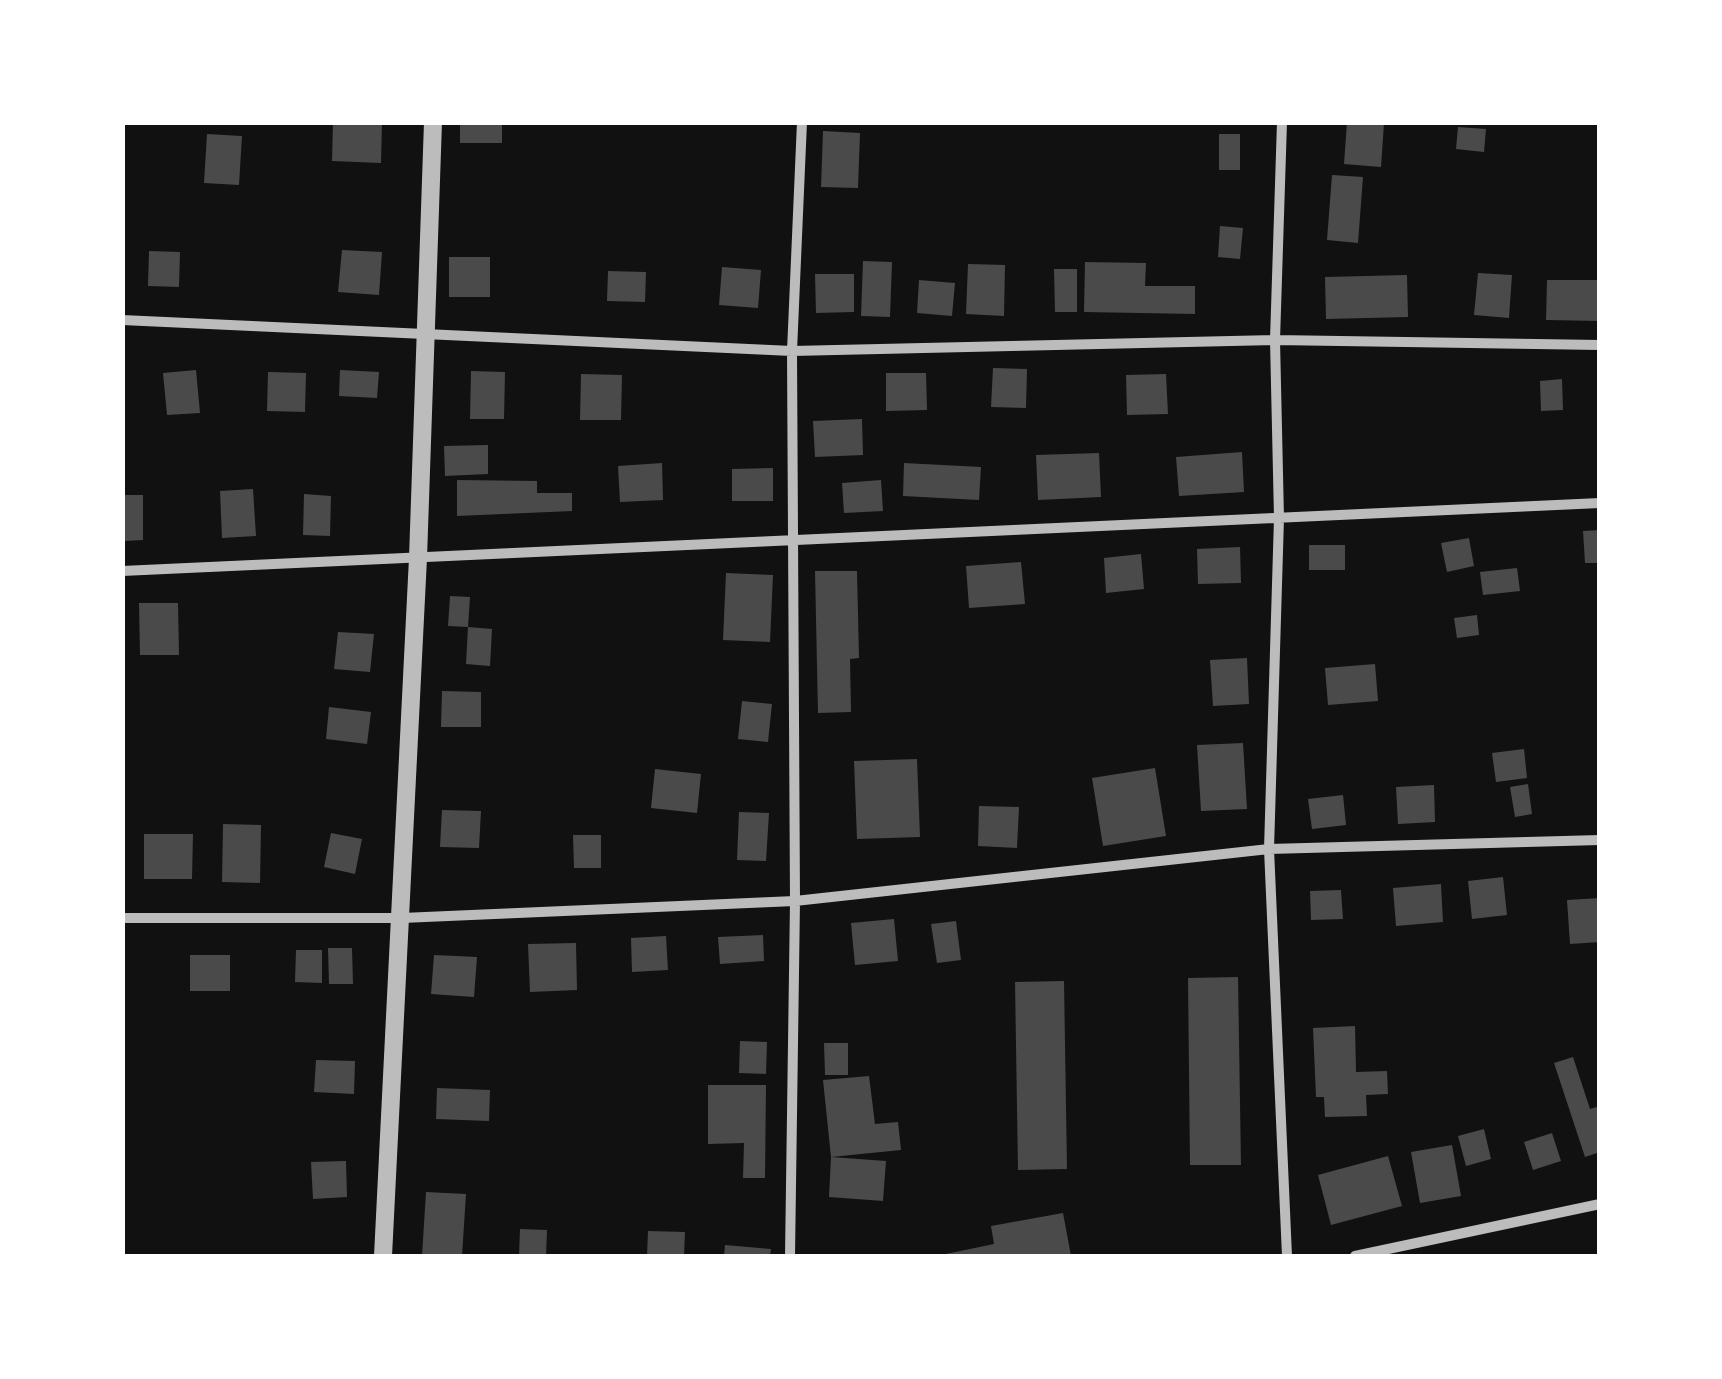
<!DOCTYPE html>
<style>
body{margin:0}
#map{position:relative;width:1722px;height:1379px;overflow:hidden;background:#111;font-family:"IBM Plex Sans",sans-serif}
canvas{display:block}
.frame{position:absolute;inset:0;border:125px solid #fff;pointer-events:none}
</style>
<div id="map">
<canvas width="1722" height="1379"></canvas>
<div class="frame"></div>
</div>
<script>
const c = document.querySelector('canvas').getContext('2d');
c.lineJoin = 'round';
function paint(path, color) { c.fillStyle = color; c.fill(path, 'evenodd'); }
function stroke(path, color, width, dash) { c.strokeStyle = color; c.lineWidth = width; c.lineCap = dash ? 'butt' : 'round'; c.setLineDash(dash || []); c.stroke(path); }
paint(new Path2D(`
 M 333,122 L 382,122 L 381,163 L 332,161 Z
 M 460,122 L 502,122 L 502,143 L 460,143 Z
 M 1347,122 L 1384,123 L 1381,167 L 1344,164 Z
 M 1458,127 L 1486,129 L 1484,152 L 1456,149 Z
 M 823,131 L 860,133 L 858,188 L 821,187 Z
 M 207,134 L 242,136 L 239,185 L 204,183 Z
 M 1219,134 L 1240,134 L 1240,170 L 1219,170 Z
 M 1332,175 L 1363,177 L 1358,243 L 1327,240 Z
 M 1220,226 L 1243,228 L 1240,259 L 1218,257 Z
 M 342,250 L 382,252 L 379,295 L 338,292 Z
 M 149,251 L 180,252 L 179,287 L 148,286 Z
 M 449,257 L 490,257 L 490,297 L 449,297 Z
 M 863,261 L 892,262 L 890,317 L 861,316 Z
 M 1085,262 L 1146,263 L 1145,286 L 1195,286 L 1195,314 L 1084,312 Z
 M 968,264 L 1005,265 L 1004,316 L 966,314 Z
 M 722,267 L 761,270 L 758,308 L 719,305 Z
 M 1054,269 L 1077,269 L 1077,312 L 1055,312 Z
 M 608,271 L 646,272 L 645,302 L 607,301 Z
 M 1478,273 L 1512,275 L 1509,318 L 1474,315 Z
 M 815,274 L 854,274 L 854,312 L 816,313 Z
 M 1407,275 L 1408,317 L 1326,319 L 1325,277 Z
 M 919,280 L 955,283 L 952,316 L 917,313 Z
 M 1547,280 L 1600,280 L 1600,321 L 1546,320 Z
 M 993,368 L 1027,369 L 1026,408 L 991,407 Z
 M 196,370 L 200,413 L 167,415 L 163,373 Z
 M 340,370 L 379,372 L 377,398 L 339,396 Z
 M 471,371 L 505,372 L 504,419 L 470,419 Z
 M 268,372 L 306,373 L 305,412 L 267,411 Z
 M 886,373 L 926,373 L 927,410 L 886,411 Z
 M 581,374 L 622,375 L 621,420 L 580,420 Z
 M 1166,374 L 1168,414 L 1127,415 L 1126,375 Z
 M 1562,379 L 1563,410 L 1541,411 L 1540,381 Z
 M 862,419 L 863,455 L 815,457 L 813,421 Z
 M 488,445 L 488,474 L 445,476 L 444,446 Z
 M 1242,452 L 1244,492 L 1179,496 L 1176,457 Z
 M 1099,453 L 1101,497 L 1038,500 L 1036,455 Z
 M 662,463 L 663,500 L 620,502 L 618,466 Z
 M 904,463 L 981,467 L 979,500 L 903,496 Z
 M 773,468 L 773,501 L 732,501 L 732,469 Z
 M 457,480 L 537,481 L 537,493 L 572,493 L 572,511 L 457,516 Z
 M 881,480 L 883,511 L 844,513 L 842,483 Z
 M 253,489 L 256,536 L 222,538 L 220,491 Z
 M 304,494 L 331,496 L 330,536 L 303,535 Z
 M 125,495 L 143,495 L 143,540 L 125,541 Z
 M 1600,530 L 1600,563 L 1585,563 L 1583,531 Z
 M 1469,538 L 1474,566 L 1447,572 L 1441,543 Z
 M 1309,545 L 1345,545 L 1345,570 L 1309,570 Z
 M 1240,547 L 1241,583 L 1198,584 L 1197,549 Z
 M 1141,554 L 1144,589 L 1106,593 L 1104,558 Z
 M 1021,562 L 1025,604 L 969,608 L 966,566 Z
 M 1517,568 L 1520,591 L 1483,595 L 1480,572 Z
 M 815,571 L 857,571 L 859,658 L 850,659 L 851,712 L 818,713 Z
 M 726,573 L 773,575 L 770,642 L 723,640 Z
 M 450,596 L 470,597 L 468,627 L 448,626 Z
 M 139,603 L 178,603 L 179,655 L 140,655 Z
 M 1477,615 L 1479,635 L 1457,638 L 1454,618 Z
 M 468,627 L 492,629 L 490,666 L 466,664 Z
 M 338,632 L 374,634 L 370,672 L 334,669 Z
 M 1247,658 L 1249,704 L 1213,706 L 1210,660 Z
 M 1375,664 L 1378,701 L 1328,705 L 1325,668 Z
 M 442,691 L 481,692 L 481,727 L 441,727 Z
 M 742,701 L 772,704 L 768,742 L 738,739 Z
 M 329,707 L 371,712 L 367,744 L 326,739 Z
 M 1243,743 L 1247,809 L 1201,811 L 1197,745 Z
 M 1524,749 L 1527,778 L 1496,782 L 1492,753 Z
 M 917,759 L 920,837 L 857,839 L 854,761 Z
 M 1155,768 L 1166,836 L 1103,846 L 1092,778 Z
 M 655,769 L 701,774 L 697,813 L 651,808 Z
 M 1528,784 L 1532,814 L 1515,817 L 1510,787 Z
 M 1434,785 L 1435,822 L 1398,824 L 1396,787 Z
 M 1343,795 L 1346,825 L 1312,829 L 1308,799 Z
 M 979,806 L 1019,807 L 1017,848 L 978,846 Z
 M 442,810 L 481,811 L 479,848 L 440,847 Z
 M 739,812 L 769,813 L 766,861 L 737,860 Z
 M 223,824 L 261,825 L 260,883 L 222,882 Z
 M 331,833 L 362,839 L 355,874 L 324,867 Z
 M 144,834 L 193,834 L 192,879 L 144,879 Z
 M 573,835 L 601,835 L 601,868 L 574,868 Z
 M 1503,877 L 1507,915 L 1472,919 L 1468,881 Z
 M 1441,884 L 1443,922 L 1396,926 L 1393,888 Z
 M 1341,890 L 1343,919 L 1311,920 L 1310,891 Z
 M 1600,898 L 1600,942 L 1570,944 L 1567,900 Z
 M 894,919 L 898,961 L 855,965 L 851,923 Z
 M 956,921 L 961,960 L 937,963 L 931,924 Z
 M 763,935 L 764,961 L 720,964 L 718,937 Z
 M 666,936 L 668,970 L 632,972 L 631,938 Z
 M 576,943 L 577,990 L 530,992 L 528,944 Z
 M 328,948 L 352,948 L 353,984 L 329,984 Z
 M 296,950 L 322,950 L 322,983 L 295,982 Z
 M 190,955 L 230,955 L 230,991 L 190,991 Z
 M 434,955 L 477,957 L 474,997 L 431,994 Z
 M 1238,977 L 1241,1165 L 1190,1165 L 1188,978 Z
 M 1064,981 L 1067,1169 L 1018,1170 L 1015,982 Z
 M 1355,1026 L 1356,1072 L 1387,1071 L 1388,1094 L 1366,1095 L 1367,1116 L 1325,1117 L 1324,1097 L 1316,1097 L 1313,1028 Z
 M 740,1041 L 767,1042 L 766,1074 L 739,1073 Z
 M 824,1043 L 848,1043 L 848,1075 L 825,1075 Z
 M 1573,1057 L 1590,1109 L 1600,1106 L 1600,1152 L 1585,1157 L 1554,1063 Z
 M 316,1060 L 355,1061 L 354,1094 L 314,1092 Z
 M 869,1076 L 875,1124 L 898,1122 L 901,1150 L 831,1157 L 886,1161 L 883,1201 L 829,1197 L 831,1157 L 823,1080 Z
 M 708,1085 L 766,1085 L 765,1178 L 743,1178 L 744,1143 L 708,1144 Z
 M 437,1088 L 490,1090 L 489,1121 L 436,1119 Z
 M 1484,1129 L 1491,1159 L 1466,1166 L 1458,1136 Z
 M 1552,1133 L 1561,1161 L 1533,1170 L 1524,1142 Z
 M 1452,1145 L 1461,1196 L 1420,1203 L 1411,1152 Z
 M 1388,1156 L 1402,1206 L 1331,1225 L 1318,1175 Z
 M 346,1161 L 347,1197 L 313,1199 L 311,1162 Z
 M 426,1192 L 466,1194 L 462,1256 L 422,1256 Z
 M 1063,1213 L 1071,1256 L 936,1256 L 994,1244 L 991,1226 Z
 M 520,1229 L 547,1230 L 546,1256 L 519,1256 Z
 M 648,1231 L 685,1232 L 684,1256 L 647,1256 Z
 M 725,1245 L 771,1249 L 770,1256 L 724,1256 Z`), '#4a4a4a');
stroke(new Path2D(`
 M 1282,122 L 1275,340 L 1279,518 L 1269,849 L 1287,1256
 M 122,320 L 792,351 L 1275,340 L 1600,345
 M 122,571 L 1600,503
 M 122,918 L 402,918 L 795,901 L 1269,849 L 1600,840
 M 790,1256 L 795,901 L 792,351 L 802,122
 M 1355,1256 L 1600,1204`), '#bcbcbc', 10);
stroke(new Path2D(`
 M 383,1256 L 418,558 L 433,122`), '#bcbcbc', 18);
</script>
